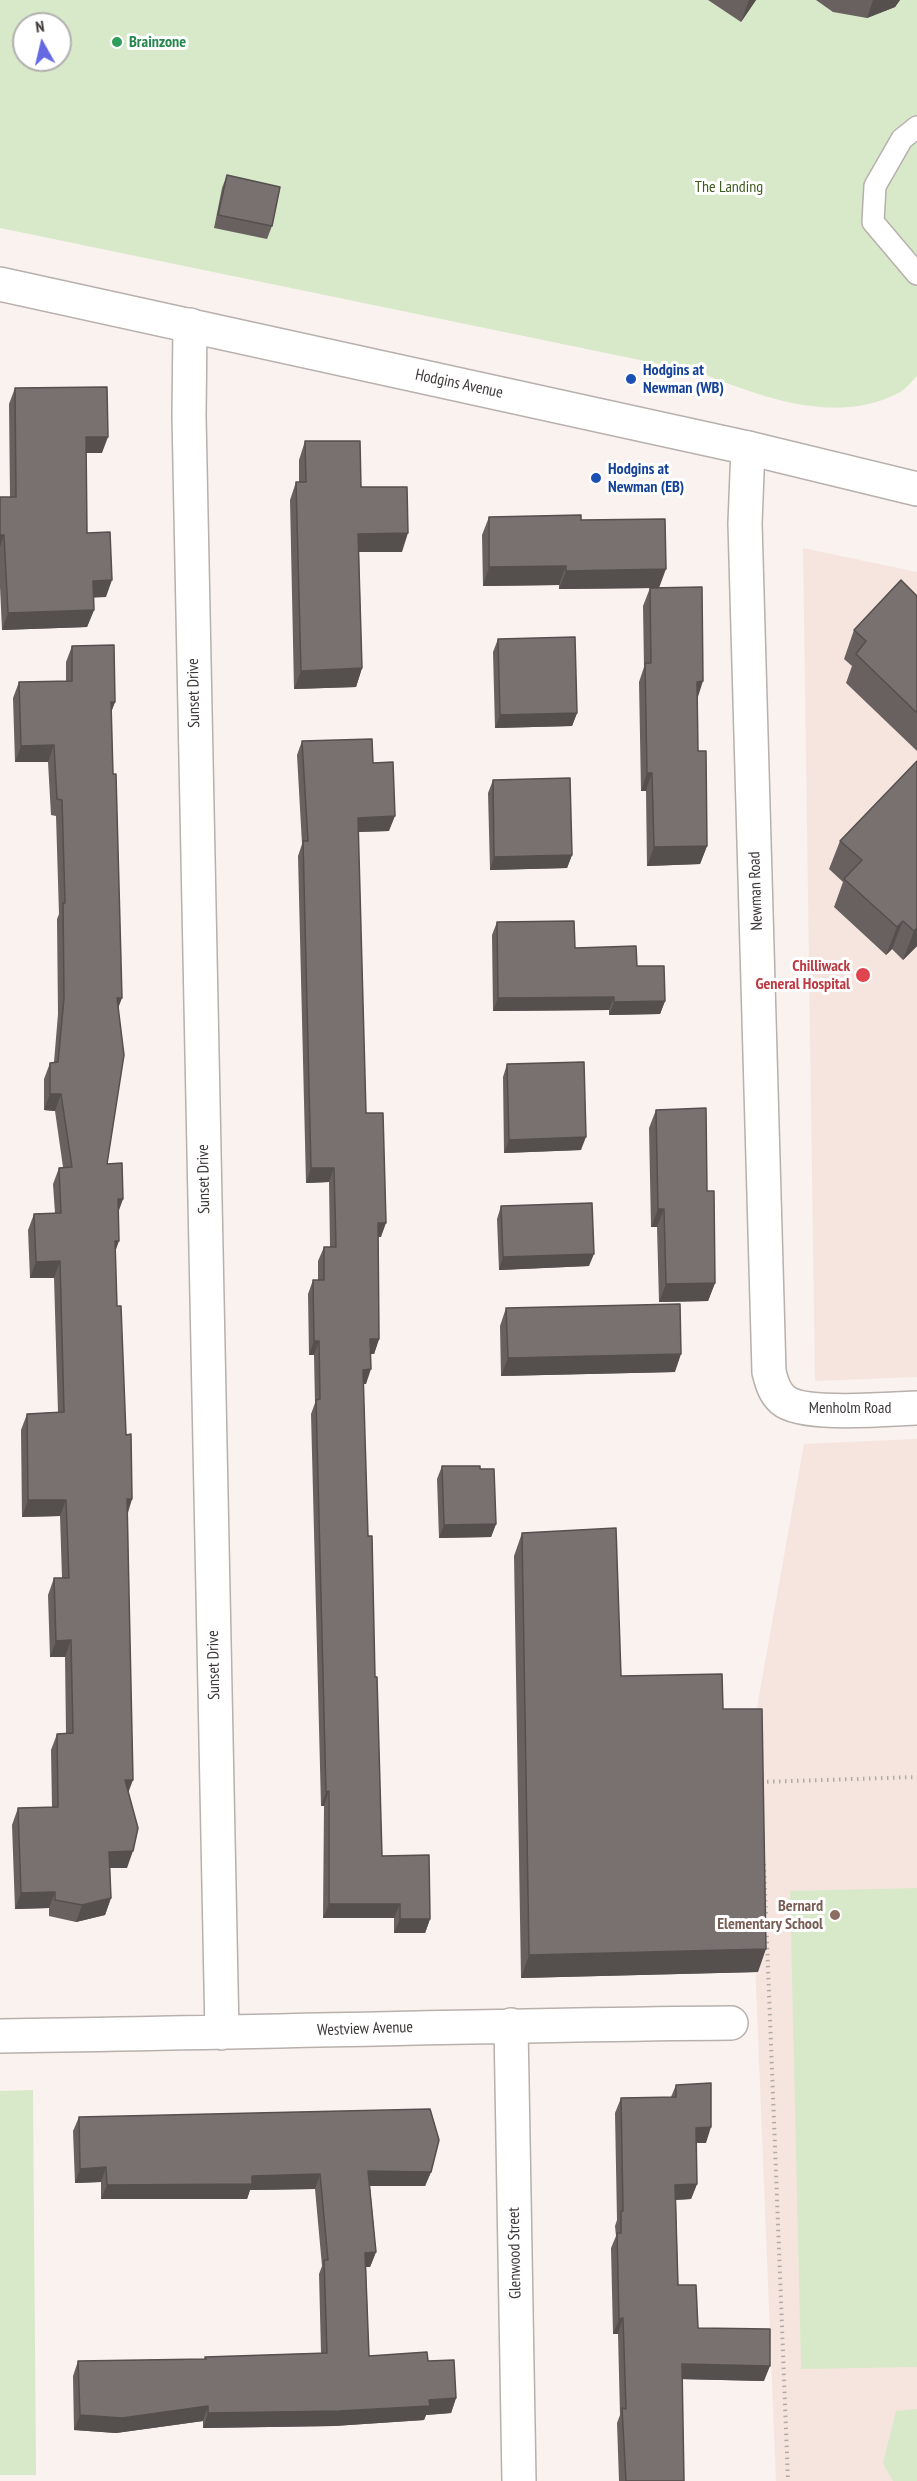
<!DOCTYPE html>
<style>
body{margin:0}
#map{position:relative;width:917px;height:2481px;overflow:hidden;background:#faf2ee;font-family:"PT Sans Narrow",sans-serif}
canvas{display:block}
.north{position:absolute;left:12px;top:12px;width:60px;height:60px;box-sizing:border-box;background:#fff;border:2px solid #b1b0af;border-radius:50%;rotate:352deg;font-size:16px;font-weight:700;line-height:24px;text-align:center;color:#3d3938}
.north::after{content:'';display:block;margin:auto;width:21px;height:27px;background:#656ae3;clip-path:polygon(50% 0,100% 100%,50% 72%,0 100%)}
</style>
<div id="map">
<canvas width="917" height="2481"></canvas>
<div class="north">N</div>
</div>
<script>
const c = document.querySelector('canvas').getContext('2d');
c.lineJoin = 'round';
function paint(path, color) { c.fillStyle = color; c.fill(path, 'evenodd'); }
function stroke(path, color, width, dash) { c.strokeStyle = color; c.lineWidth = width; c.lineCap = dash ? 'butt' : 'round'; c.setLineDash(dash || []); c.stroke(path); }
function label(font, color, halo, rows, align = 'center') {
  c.font = font + ' "PT Sans Narrow",sans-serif'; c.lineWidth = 6; c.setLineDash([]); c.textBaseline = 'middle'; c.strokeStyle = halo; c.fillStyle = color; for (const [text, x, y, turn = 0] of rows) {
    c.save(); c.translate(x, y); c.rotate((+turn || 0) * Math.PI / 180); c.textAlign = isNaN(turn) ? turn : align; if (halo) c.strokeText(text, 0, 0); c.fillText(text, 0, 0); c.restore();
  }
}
paint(new Path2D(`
 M 803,548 L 917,572 L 917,1377 L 815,1381 Z
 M 917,1439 L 917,2481 L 776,2481 L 747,1763 L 804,1444 Z`), '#f5e5de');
paint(new Path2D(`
 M 0,0 L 917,0 L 917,376 C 912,381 906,389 900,392 C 836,427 760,396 698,372 L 0,228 ZM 24,24 L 60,24 L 60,60 L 24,60 Z
 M 917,1888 L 917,2367 L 801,2369 L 790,1891 Z
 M 33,2090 L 36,2475 L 0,2475 L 0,2091 Z
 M 917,2409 L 917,2481 L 893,2481 L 883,2463 L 896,2411 Z`), '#d8e9c9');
const service = new Path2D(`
 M 917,127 L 902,139 L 875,186 L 873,222 L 917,274`);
const minor = new Path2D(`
 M 190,325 L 189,416 L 222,2033
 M 748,448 L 745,523 L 769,1372 C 772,1383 774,1392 783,1400 C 803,1417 889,1409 917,1408
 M 511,2025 L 519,2481
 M 0,2036 C 244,2033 487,2025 731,2023`);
const tertiary = new Path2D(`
 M 0,284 L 748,448 L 917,489`);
stroke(service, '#b7b0ac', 24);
stroke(minor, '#b7b0ac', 36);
stroke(tertiary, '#b7b0ac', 36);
stroke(new Path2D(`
 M 761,1782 L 917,1777
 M 764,1864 L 788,2481`), '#b1aba8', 4, [1.5, 4.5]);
stroke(service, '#fff', 21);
stroke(minor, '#fff', 33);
stroke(tertiary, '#fff', 33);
paint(new Path2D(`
 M 708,0 L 756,0 L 741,22 Z
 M 816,0 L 900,0 L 895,7 L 867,18 L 833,12 Z
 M 227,175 L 272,226 L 267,239 L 214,228 L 222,188 Z
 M 15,388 L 102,453 L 86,453 L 87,533 L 106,597 L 93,597 L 94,610 L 87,627 L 2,630 L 0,587 L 0,497 L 10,497 L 9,404 Z
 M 305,441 L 361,487 L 402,552 L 359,552 L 362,668 L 356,687 L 294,689 L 290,500 L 296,482 L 299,482 L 299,460 Z
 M 489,517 L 581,520 L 659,588 L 697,698 L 698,751 L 707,846 L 700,864 L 647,866 L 646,791 L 641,791 L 639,682 L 644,667 L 643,606 L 650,588 L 559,589 L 559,585 L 483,586 L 482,535 Z
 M 917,596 L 917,751 L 846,683 L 852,666 L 844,659 L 854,630 Z
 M 498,639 L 577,713 L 572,726 L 495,728 L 493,652 Z
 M 72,646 L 115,702 L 111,712 L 118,1009 L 107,1164 L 123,1199 L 118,1211 L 115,1251 L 117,1306 L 126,1435 L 132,1499 L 128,1513 L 129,1793 L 127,1868 L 110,1868 L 111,1898 L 105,1915 L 76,1922 L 49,1916 L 49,1908 L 15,1909 L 12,1825 L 18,1808 L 52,1808 L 51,1750 L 57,1734 L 66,1733 L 65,1657 L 50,1657 L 48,1595 L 54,1578 L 62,1578 L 60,1516 L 22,1517 L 21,1430 L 27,1414 L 58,1412 L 54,1278 L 30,1278 L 28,1230 L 34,1214 L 55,1213 L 53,1184 L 59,1168 L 63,1167 L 55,1111 L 44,1110 L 44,1079 L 50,1063 L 54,1062 L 58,1014 L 57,919 L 59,914 L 56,816 L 51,815 L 48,762 L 15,762 L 13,698 L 19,682 L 66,681 L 66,662 Z
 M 302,741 L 373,763 L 389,831 L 358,832 L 366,1113 L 381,1237 L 378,1237 L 379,1339 L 374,1354 L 370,1354 L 366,1384 L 363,1384 L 368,1536 L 382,1856 L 430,1919 L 425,1933 L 394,1933 L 394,1918 L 323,1918 L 324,1806 L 321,1806 L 311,1414 L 315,1403 L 314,1355 L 309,1355 L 308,1294 L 313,1280 L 318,1280 L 318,1261 L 324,1247 L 330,1247 L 329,1182 L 306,1183 L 298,856 L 302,844 L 297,755 Z
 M 917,761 L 917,946 L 903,960 L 892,949 L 886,955 L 834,907 L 843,882 L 829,869 L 840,841 Z
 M 493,780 L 572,855 L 567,868 L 490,870 L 488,793 Z
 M 497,922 L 575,948 L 637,966 L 665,1001 L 660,1014 L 609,1015 L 609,1010 L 493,1011 L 492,935 Z
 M 507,1064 L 581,1150 L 504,1153 L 503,1077 Z
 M 656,1110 L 707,1191 L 715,1283 L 708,1301 L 659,1302 L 657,1227 L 651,1227 L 649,1128 Z
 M 501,1206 L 589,1266 L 499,1270 L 497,1219 Z
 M 506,1308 L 675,1372 L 501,1376 L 500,1326 Z
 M 442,1466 L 496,1524 L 491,1537 L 439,1538 L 437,1479 Z
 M 522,1533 L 621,1676 L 723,1709 L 758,1972 L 521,1978 L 514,1556 Z
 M 676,2085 L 706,2143 L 696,2143 L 697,2184 L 691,2199 L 676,2200 L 678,2285 L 698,2328 L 764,2381 L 682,2379 L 684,2481 L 619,2481 L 617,2423 L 620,2415 L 618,2334 L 613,2334 L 611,2248 L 616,2236 L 615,2226 L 617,2220 L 615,2113 L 621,2098 L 671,2097 Z
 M 79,2117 L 431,2172 L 425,2186 L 370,2186 L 376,2252 L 370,2267 L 366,2267 L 369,2356 L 428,2361 L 456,2398 L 451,2413 L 426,2415 L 424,2420 L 334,2426 L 203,2428 L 203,2421 L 116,2433 L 74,2430 L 73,2376 L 78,2361 L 204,2359 L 205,2357 L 321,2353 L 319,2274 L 322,2266 L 315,2189 L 250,2190 L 247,2199 L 101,2199 L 101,2182 L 75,2183 L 73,2131 Z`), '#686160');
paint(new Path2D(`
 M 749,0 L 756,0 L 741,22 Z
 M 873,0 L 900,0 L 895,7 L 867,18 Z
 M 86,437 L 108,437 L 102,453 L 80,453 Z
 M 408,533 L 402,552 L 351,552 L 358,534 Z
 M 0,535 L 4,535 L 0,547 Z
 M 566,566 L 559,585 L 483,586 L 489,567 Z
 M 666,569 L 659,588 L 559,589 L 566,571 Z
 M 112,580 L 106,597 L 87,598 L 93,581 Z
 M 94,610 L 87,627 L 2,630 L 8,613 Z
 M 362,668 L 356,687 L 294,689 L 301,671 Z
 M 703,681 L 697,700 L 697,682 Z
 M 111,702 L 115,702 L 109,718 Z
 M 577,713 L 572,726 L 495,728 L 500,715 Z
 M 54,745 L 48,762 L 15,762 L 21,746 Z
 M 647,773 L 652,773 L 646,791 L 641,791 Z
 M 395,816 L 389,831 L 352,832 L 358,818 Z
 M 707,846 L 700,864 L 647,866 L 654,847 Z
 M 572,855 L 567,868 L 490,870 L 494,857 Z
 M 903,921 L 892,949 L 886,955 L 897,927 Z
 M 917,928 L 917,946 L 903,960 L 914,931 Z
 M 614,997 L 609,1010 L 493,1011 L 498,998 Z
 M 117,998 L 122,998 L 116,1014 Z
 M 665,1001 L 660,1014 L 609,1015 L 614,1002 Z
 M 50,1094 L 61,1094 L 55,1111 L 44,1110 Z
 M 586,1137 L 581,1150 L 504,1153 L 509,1140 Z
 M 311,1168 L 334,1168 L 329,1182 L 306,1183 Z
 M 118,1199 L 123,1199 L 117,1216 Z
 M 658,1209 L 664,1209 L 657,1227 L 651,1227 Z
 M 378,1223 L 386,1223 L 381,1237 L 373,1237 Z
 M 115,1241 L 119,1241 L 113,1258 Z
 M 594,1254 L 589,1266 L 499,1270 L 503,1257 Z
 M 60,1261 L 54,1278 L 30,1278 L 36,1262 Z
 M 715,1283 L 708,1301 L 659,1302 L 666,1284 Z
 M 370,1339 L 379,1339 L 374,1354 L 365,1354 Z
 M 314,1341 L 319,1341 L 314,1355 L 309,1355 Z
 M 681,1354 L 675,1372 L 501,1376 L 508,1358 Z
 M 371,1369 L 366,1384 L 358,1384 L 363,1370 Z
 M 127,1499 L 132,1499 L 126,1515 Z
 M 28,1500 L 66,1500 L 60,1516 L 22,1517 Z
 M 496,1524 L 491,1537 L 439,1538 L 444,1525 Z
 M 71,1640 L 65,1657 L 50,1657 L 56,1641 Z
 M 125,1780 L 133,1780 L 127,1796 Z
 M 329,1791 L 324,1806 L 321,1806 L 326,1792 Z
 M 133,1851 L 127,1868 L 103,1868 L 109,1852 Z
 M 55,1892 L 49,1908 L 15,1909 L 21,1893 Z
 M 111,1898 L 105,1915 L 76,1922 L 82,1905 Z
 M 329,1904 L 400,1904 L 394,1918 L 323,1918 Z
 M 400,1919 L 430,1919 L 425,1933 L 394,1933 Z
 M 766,1949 L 758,1972 L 521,1978 L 529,1955 Z
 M 711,2127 L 706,2143 L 690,2143 L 696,2128 Z
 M 106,2167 L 101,2182 L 75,2183 L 80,2169 Z
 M 368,2171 L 431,2172 L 425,2186 L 363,2186 Z
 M 320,2174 L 315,2189 L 250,2190 L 247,2199 L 101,2199 L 107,2185 L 252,2176 Z
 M 697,2184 L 691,2199 L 670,2200 L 675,2185 Z
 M 376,2252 L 370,2267 L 360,2267 L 365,2253 Z
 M 623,2318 L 618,2334 L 613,2334 L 619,2319 Z
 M 682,2364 L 770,2366 L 764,2381 L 676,2379 Z
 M 456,2398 L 451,2413 L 426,2415 L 424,2420 L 334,2426 L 203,2428 L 208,2413 Z
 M 208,2406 L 203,2421 L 116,2433 L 74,2430 L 80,2415 Z`), '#554f4e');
const building = new Path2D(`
 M 227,175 L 280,187 L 272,226 L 218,215 Z
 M 107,387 L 108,437 L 86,437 L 87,533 L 110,532 L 112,580 L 93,581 L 94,610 L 8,613 L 4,535 L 0,535 L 0,497 L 16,497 L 15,388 Z
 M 305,441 L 360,441 L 361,487 L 407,487 L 408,533 L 358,534 L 362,668 L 301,671 L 296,482 L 306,482 Z
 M 581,515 L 581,520 L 665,519 L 666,569 L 566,571 L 566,566 L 489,567 L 489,517 Z
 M 901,580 L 917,596 L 917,713 L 856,654 L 866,641 L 854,630 Z
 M 702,587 L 703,681 L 697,682 L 698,751 L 706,751 L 707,846 L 654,847 L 652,773 L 647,773 L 645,663 L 651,663 L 650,588 Z
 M 575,637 L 577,713 L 500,715 L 498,639 Z
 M 114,645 L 115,702 L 111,702 L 113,774 L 116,774 L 122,998 L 117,998 L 124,1055 L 107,1164 L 122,1163 L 123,1199 L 118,1199 L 119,1241 L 115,1241 L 117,1306 L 121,1306 L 126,1435 L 131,1434 L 132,1499 L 127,1499 L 133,1780 L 125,1780 L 138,1828 L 133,1851 L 109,1852 L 111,1898 L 82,1905 L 55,1900 L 55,1892 L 21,1893 L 18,1808 L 58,1807 L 57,1734 L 73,1733 L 71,1640 L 56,1641 L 54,1578 L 69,1578 L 66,1500 L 28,1500 L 27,1414 L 64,1412 L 60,1261 L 36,1262 L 34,1214 L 61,1213 L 59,1168 L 72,1167 L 61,1094 L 50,1094 L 50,1063 L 58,1062 L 64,998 L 63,903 L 65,903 L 62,800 L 57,799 L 54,745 L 21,746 L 19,682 L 72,681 L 72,646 Z
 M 372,739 L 373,763 L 393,762 L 395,816 L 358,818 L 366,1113 L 383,1113 L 386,1223 L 378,1223 L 379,1339 L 370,1339 L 371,1369 L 363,1370 L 368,1536 L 372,1536 L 375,1677 L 377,1677 L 382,1856 L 429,1855 L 430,1919 L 400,1919 L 400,1904 L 329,1904 L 329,1791 L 326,1792 L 316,1400 L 320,1399 L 319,1341 L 314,1341 L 313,1280 L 324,1280 L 324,1247 L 336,1247 L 334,1168 L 311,1168 L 303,841 L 308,841 L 302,741 Z
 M 917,761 L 917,928 L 914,931 L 903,921 L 897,927 L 844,879 L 862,860 L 840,841 Z
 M 570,778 L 572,855 L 494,857 L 493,780 Z
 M 574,921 L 575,948 L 636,946 L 637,966 L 664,966 L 665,1001 L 614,1002 L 614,997 L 498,998 L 497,922 Z
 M 584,1062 L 586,1137 L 509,1140 L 507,1064 Z
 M 706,1108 L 707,1191 L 714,1191 L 715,1283 L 666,1284 L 664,1209 L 658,1209 L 656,1110 Z
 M 592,1203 L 594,1254 L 503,1257 L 501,1206 Z
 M 680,1304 L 681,1354 L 508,1358 L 506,1308 Z
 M 442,1466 L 480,1466 L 480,1469 L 494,1469 L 496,1524 L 444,1525 Z
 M 616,1528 L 621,1676 L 722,1674 L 723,1709 L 762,1709 L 766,1949 L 529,1955 L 522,1533 Z
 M 711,2083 L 711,2127 L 696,2128 L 697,2184 L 675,2185 L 678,2285 L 696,2285 L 698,2328 L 770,2329 L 770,2366 L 682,2364 L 684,2481 L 626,2481 L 622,2408 L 626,2409 L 623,2318 L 619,2319 L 617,2233 L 621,2233 L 621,2211 L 623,2211 L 621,2098 L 676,2097 L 676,2085 Z
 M 430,2109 L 439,2140 L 431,2172 L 368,2171 L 376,2252 L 365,2253 L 369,2356 L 427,2352 L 428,2361 L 454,2360 L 456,2398 L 429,2400 L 430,2406 L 339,2411 L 208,2413 L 208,2406 L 122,2418 L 80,2415 L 78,2361 L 206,2359 L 205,2357 L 327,2353 L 324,2260 L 328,2260 L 320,2174 L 252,2176 L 252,2184 L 107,2185 L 106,2167 L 80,2169 L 79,2117 Z`);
paint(building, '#797170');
stroke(building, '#554f4e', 1.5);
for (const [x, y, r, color] of [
 [117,42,6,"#2e9e5b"],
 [631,379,6,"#1a4fb4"],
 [596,478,6,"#1a4fb4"],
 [863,975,8,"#e0444e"],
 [835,1915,6,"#8d6e63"]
]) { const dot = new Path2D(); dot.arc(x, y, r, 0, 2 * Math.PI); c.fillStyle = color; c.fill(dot); stroke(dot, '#fff', 2); }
label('bold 16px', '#27864d', '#fff', [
 ["Brainzone",129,42]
], 'left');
label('16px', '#3e5a1d', '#fff', [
 ["The Landing",729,187]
]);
label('bold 16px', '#164399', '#fff', [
 ["Hodgins at",643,370],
 ["Newman (WB)",643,388],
 ["Hodgins at",608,469],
 ["Newman (EB)",608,487]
], 'left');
label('16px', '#3d3938', '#fff', [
 ["Hodgins Avenue",459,384,12],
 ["Sunset Drive",194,693,-91],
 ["Newman Road",756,891,-92],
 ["Sunset Drive",204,1179,-91],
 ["Menholm Road",850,1408],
 ["Sunset Drive",214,1665,-91],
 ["Westview Avenue",365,2029,-2],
 ["Glenwood Street",515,2253,-91]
]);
label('bold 16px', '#be3a42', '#fff', [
 ["Chilliwack",850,966],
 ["General Hospital",850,984]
], 'right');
label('bold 16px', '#785e54', '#fff', [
 ["Bernard",823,1906],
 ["Elementary School",823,1924]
], 'right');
</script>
